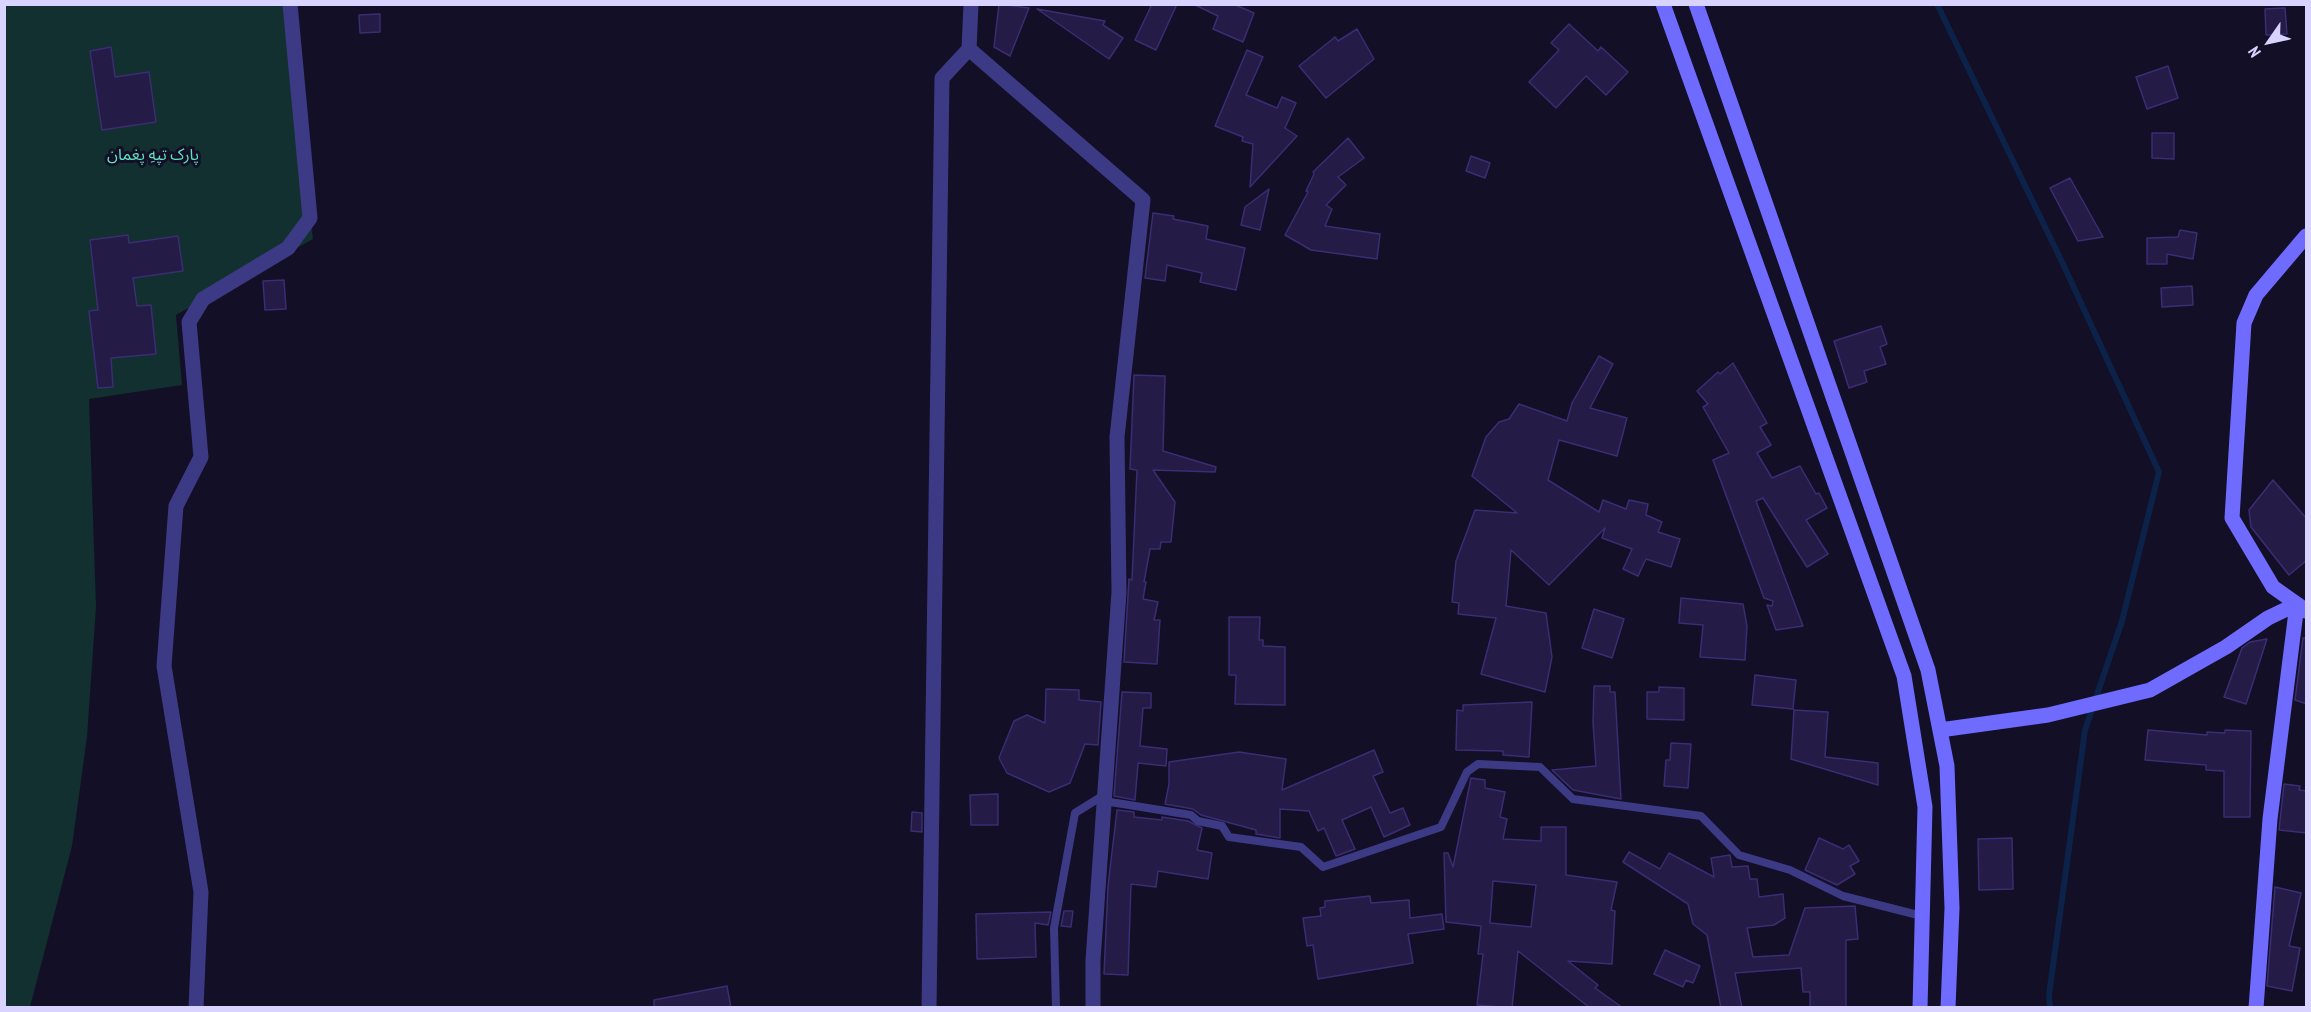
<!DOCTYPE html>
<meta charset="utf-8">
<style>
body{margin:0}
#map{position:relative;width:2311px;height:1012px;overflow:hidden;background:#130f26;font-family:"PT Sans Narrow",sans-serif}
canvas{display:block}
.frame{position:absolute;inset:0;border:6px solid #d9d4ff;pointer-events:none}
.north{position:absolute;left:2239px;top:12px;width:60px;height:60px;-webkit-text-stroke:4px #130f26;paint-order:stroke;rotate:236deg;font-size:16px;font-weight:700;line-height:24px;text-align:center;color:#d9d4ff}
.north::after{content:'';display:block;margin:auto;width:21px;height:27px;background:#d9d4ff;clip-path:polygon(50% 0,100% 100%,50% 72%,0 100%)}
</style>
<div id="map">
<canvas width="2311" height="1012"></canvas>
<div class="frame"></div>
<div class="north">N</div>
</div>
<script>
const c = document.querySelector('canvas').getContext('2d');
c.lineJoin = 'round';
function paint(path, color) { c.fillStyle = color; c.fill(path, 'evenodd'); }
function stroke(path, color, width, dash) { c.strokeStyle = color; c.lineWidth = width; c.lineCap = dash ? 'butt' : 'round'; c.setLineDash(dash || []); c.stroke(path); }
function label(font, color, halo, rows, align = 'center') {
  c.font = font + ' "PT Sans Narrow","Noto Sans Arabic",sans-serif'; c.lineWidth = 6; c.setLineDash([]); c.textBaseline = 'middle'; c.strokeStyle = halo; c.fillStyle = color; for (const [text, x, y, turn = 0] of rows) {
    c.save(); c.translate(x, y); c.rotate((+turn || 0) * Math.PI / 180); c.textAlign = isNaN(turn) ? turn : align; if (halo) c.strokeText(text, 0, 0); c.fillText(text, 0, 0); c.restore();
  }
}
paint(new Path2D(`
 M 5,5 L 283,5 L 313,239 L 176,315 L 182,385 L 89,399 L 96,607 L 87,737 L 72,846 L 30,1007 L 5,1008 Z`), '#12302f');
stroke(new Path2D(`
 M 1937,4 L 2063,264 L 2159,472 L 2122,621 L 2085,730 L 2049,995 L 2050,1008`), '#0c2248', 6);
const building = new Path2D(`
 M 999,4 L 1029,8 L 1010,56 L 994,47 Z
 M 1152,4 L 1177,4 L 1156,50 L 1135,40 Z
 M 1193,4 L 1233,4 L 1254,13 L 1243,42 L 1213,29 L 1218,16 Z
 M 2285,8 L 2287,34 L 2266,35 L 2265,9 Z
 M 1037,9 L 1105,21 L 1103,25 L 1123,38 L 1109,59 Z
 M 380,14 L 380,32 L 360,33 L 359,15 Z
 M 1569,24 L 1598,51 L 1601,47 L 1628,72 L 1606,95 L 1586,76 L 1556,108 L 1529,82 L 1559,50 L 1551,43 Z
 M 1357,29 L 1374,59 L 1326,98 L 1299,66 L 1335,37 L 1338,41 Z
 M 111,47 L 115,77 L 149,72 L 156,122 L 102,130 L 90,51 Z
 M 1247,50 L 1263,57 L 1246,95 L 1277,108 L 1282,97 L 1296,103 L 1285,128 L 1297,136 L 1250,187 L 1253,144 L 1242,141 L 1243,137 L 1215,126 Z
 M 2168,66 L 2178,98 L 2147,109 L 2136,77 Z
 M 2152,133 L 2174,133 L 2174,159 L 2152,158 Z
 M 1348,138 L 1364,158 L 1338,177 L 1346,185 L 1326,205 L 1332,209 L 1325,226 L 1380,234 L 1377,259 L 1311,250 L 1285,235 L 1308,192 L 1306,191 L 1314,174 L 1313,172 Z
 M 1471,156 L 1490,163 L 1485,178 L 1466,171 Z
 M 2070,178 L 2103,237 L 2078,241 L 2050,188 Z
 M 1269,189 L 1260,230 L 1241,225 L 1245,207 Z
 M 1153,213 L 1174,216 L 1173,219 L 1208,226 L 1206,239 L 1245,248 L 1236,290 L 1200,282 L 1202,273 L 1167,265 L 1165,281 L 1145,278 Z
 M 2180,230 L 2197,233 L 2193,259 L 2167,254 L 2167,264 L 2147,264 L 2147,238 L 2178,237 Z
 M 128,235 L 129,243 L 178,236 L 183,271 L 133,278 L 137,306 L 151,305 L 156,354 L 111,358 L 113,387 L 98,388 L 89,311 L 98,310 L 90,240 Z
 M 284,280 L 286,309 L 265,310 L 263,281 Z
 M 2192,286 L 2193,305 L 2162,307 L 2161,288 Z
 M 1881,326 L 1887,344 L 1880,347 L 1886,364 L 1864,371 L 1867,382 L 1849,388 L 1834,341 Z
 M 1599,356 L 1613,364 L 1590,408 L 1627,418 L 1617,456 L 1559,440 L 1548,480 L 1599,512 L 1603,500 L 1626,509 L 1629,500 L 1648,504 L 1646,515 L 1662,522 L 1658,532 L 1680,539 L 1671,567 L 1646,559 L 1638,576 L 1623,569 L 1632,549 L 1602,538 L 1605,528 L 1549,585 L 1511,550 L 1506,606 L 1546,613 L 1552,657 L 1545,692 L 1481,674 L 1496,618 L 1458,614 L 1459,603 L 1452,602 L 1456,561 L 1475,510 L 1517,513 L 1472,476 L 1486,437 L 1499,422 L 1509,419 L 1519,404 L 1567,421 L 1572,403 Z
 M 1733,363 L 1767,423 L 1760,427 L 1771,445 L 1757,453 L 1772,478 L 1800,466 L 1816,494 L 1819,493 L 1827,508 L 1806,520 L 1828,554 L 1807,567 L 1763,498 L 1756,501 L 1803,626 L 1776,630 L 1767,605 L 1772,606 L 1773,601 L 1764,598 L 1713,460 L 1729,453 L 1703,407 L 1708,404 L 1697,391 L 1718,372 L 1720,374 Z
 M 1134,375 L 1165,376 L 1163,451 L 1216,467 L 1215,472 L 1153,470 L 1175,502 L 1171,542 L 1161,542 L 1160,549 L 1150,549 L 1144,582 L 1146,582 L 1143,599 L 1158,602 L 1154,620 L 1160,620 L 1157,664 L 1124,662 L 1129,579 L 1132,580 L 1137,470 L 1130,469 Z
 M 2273,480 L 2307,519 L 2307,560 L 2289,575 L 2251,527 L 2249,510 Z
 M 1681,598 L 1743,604 L 1747,626 L 1745,660 L 1700,657 L 1703,625 L 1679,623 Z
 M 1594,609 L 1624,619 L 1612,658 L 1582,648 Z
 M 1229,617 L 1260,617 L 1259,640 L 1263,640 L 1263,646 L 1285,647 L 1285,705 L 1235,704 L 1236,675 L 1229,675 Z
 M 2303,638 L 2307,638 L 2307,704 L 2295,700 Z
 M 2267,639 L 2246,704 L 2224,697 L 2242,648 L 2250,642 Z
 M 1755,675 L 1796,680 L 1793,709 L 1752,705 Z
 M 1594,686 L 1610,686 L 1610,692 L 1615,692 L 1621,799 L 1573,790 L 1552,770 L 1596,766 L 1593,722 Z
 M 1659,687 L 1684,688 L 1684,720 L 1647,719 L 1647,692 L 1659,692 Z
 M 1046,689 L 1079,690 L 1079,700 L 1101,702 L 1098,745 L 1085,744 L 1070,783 L 1049,792 L 1007,773 L 999,758 L 1014,721 L 1027,715 L 1045,723 Z
 M 1122,692 L 1151,693 L 1151,708 L 1143,708 L 1140,746 L 1167,749 L 1166,766 L 1138,763 L 1135,800 L 1114,796 Z
 M 1532,702 L 1529,757 L 1503,755 L 1503,751 L 1456,750 L 1457,710 L 1463,711 L 1463,705 Z
 M 1794,710 L 1828,712 L 1825,757 L 1878,763 L 1878,785 L 1791,759 Z
 M 2148,730 L 2207,735 L 2207,732 L 2225,733 L 2225,730 L 2251,731 L 2250,817 L 2224,817 L 2224,771 L 2206,770 L 2206,765 L 2145,760 Z
 M 1671,743 L 1691,744 L 1688,788 L 1664,786 L 1666,760 L 1670,760 Z
 M 1374,750 L 1383,772 L 1373,776 L 1390,813 L 1403,808 L 1410,825 L 1384,837 L 1371,807 L 1342,820 L 1355,849 L 1336,856 L 1324,828 L 1318,831 L 1309,811 L 1280,809 L 1280,838 L 1256,834 L 1256,830 L 1201,815 L 1193,809 L 1165,804 L 1169,784 L 1169,762 L 1239,752 L 1286,759 L 1282,790 Z
 M 1471,778 L 1485,780 L 1485,788 L 1505,792 L 1500,817 L 1507,819 L 1503,839 L 1541,841 L 1541,827 L 1566,827 L 1566,875 L 1617,882 L 1611,910 L 1615,911 L 1612,964 L 1568,961 L 1598,985 L 1595,988 L 1623,1008 L 1590,1008 L 1518,951 L 1512,1008 L 1477,1005 L 1483,954 L 1478,954 L 1481,926 L 1446,922 L 1444,853 L 1448,853 L 1453,867 ZM 1493,881 L 1536,885 L 1531,927 L 1490,923 Z
 M 2284,784 L 2300,786 L 2299,790 L 2307,791 L 2307,833 L 2279,830 Z
 M 998,794 L 998,825 L 971,825 L 970,795 Z
 M 1117,810 L 1134,812 L 1134,817 L 1162,820 L 1162,817 L 1188,821 L 1202,828 L 1197,850 L 1212,853 L 1208,879 L 1158,871 L 1156,887 L 1131,884 L 1128,975 L 1104,974 L 1108,886 Z
 M 912,812 L 922,813 L 922,832 L 911,831 Z
 M 1819,838 L 1843,849 L 1849,845 L 1859,861 L 1850,866 L 1855,874 L 1837,885 L 1805,870 Z
 M 2012,838 L 2013,889 L 1979,890 L 1978,839 Z
 M 1629,852 L 1660,869 L 1669,853 L 1714,877 L 1711,858 L 1730,855 L 1732,867 L 1748,866 L 1750,879 L 1757,879 L 1759,897 L 1783,894 L 1785,918 L 1774,925 L 1747,928 L 1753,957 L 1789,955 L 1805,908 L 1855,906 L 1858,939 L 1846,940 L 1846,1008 L 1810,1008 L 1810,992 L 1803,992 L 1801,968 L 1735,973 L 1742,1008 L 1721,1008 L 1707,935 L 1693,924 L 1688,904 L 1623,862 Z
 M 2275,887 L 2301,893 L 2289,946 L 2300,948 L 2292,991 L 2267,986 Z
 M 1370,896 L 1371,903 L 1409,900 L 1410,918 L 1442,914 L 1444,929 L 1408,934 L 1413,963 L 1318,979 L 1313,945 L 1307,946 L 1303,918 L 1321,916 L 1320,908 L 1325,907 L 1325,901 Z
 M 1064,911 L 1073,911 L 1071,927 L 1061,926 Z
 M 1051,912 L 1048,925 L 1035,923 L 1036,957 L 977,959 L 976,914 Z
 M 1665,950 L 1700,966 L 1693,983 L 1686,980 L 1683,987 L 1654,974 Z
 M 727,986 L 731,1008 L 654,1008 L 654,1000 Z`);
paint(building, '#241b47');
stroke(building, '#3b2d73', 1.5);
stroke(new Path2D(`
 M 1104,801 L 1191,815 L 1198,821 L 1222,826 L 1229,837 L 1301,847 L 1323,867 L 1441,827 L 1467,772 L 1478,764 L 1540,767 L 1573,799 L 1701,816 L 1739,855 L 1790,870 L 1843,896 L 1922,916
 M 1056,1008 L 1054,928 L 1075,813 L 1104,795`), '#3d3a85', 8);
stroke(new Path2D(`
 M 971,4 L 969,49 L 1143,200 L 1117,437 L 1119,592 L 1093,960 L 1093,1008
 M 196,1008 L 201,892 L 164,666 L 176,506 L 201,457 L 189,322 L 203,299 L 288,248 L 310,218 L 290,4
 M 929,1008 L 942,78 L 969,49`), '#3d3a85', 15);
stroke(new Path2D(`
 M 1663,4 L 1904,676 L 1925,807 L 1920,1008
 M 1696,4 L 1928,670 L 1947,766 L 1952,908 L 1948,1008
 M 1940,730 L 2048,715 L 2150,690 L 2226,647 L 2268,618 L 2297,604 L 2273,587 L 2232,518 L 2244,323 L 2256,295 L 2306,236
 M 2256,1008 L 2270,819 L 2297,604 L 2306,611`), '#6f6bff', 15);
label('16px', '#5fe0c0', '#130f26', [
 ["پارک تپهِ پغمان",153,155]
]);
</script>
